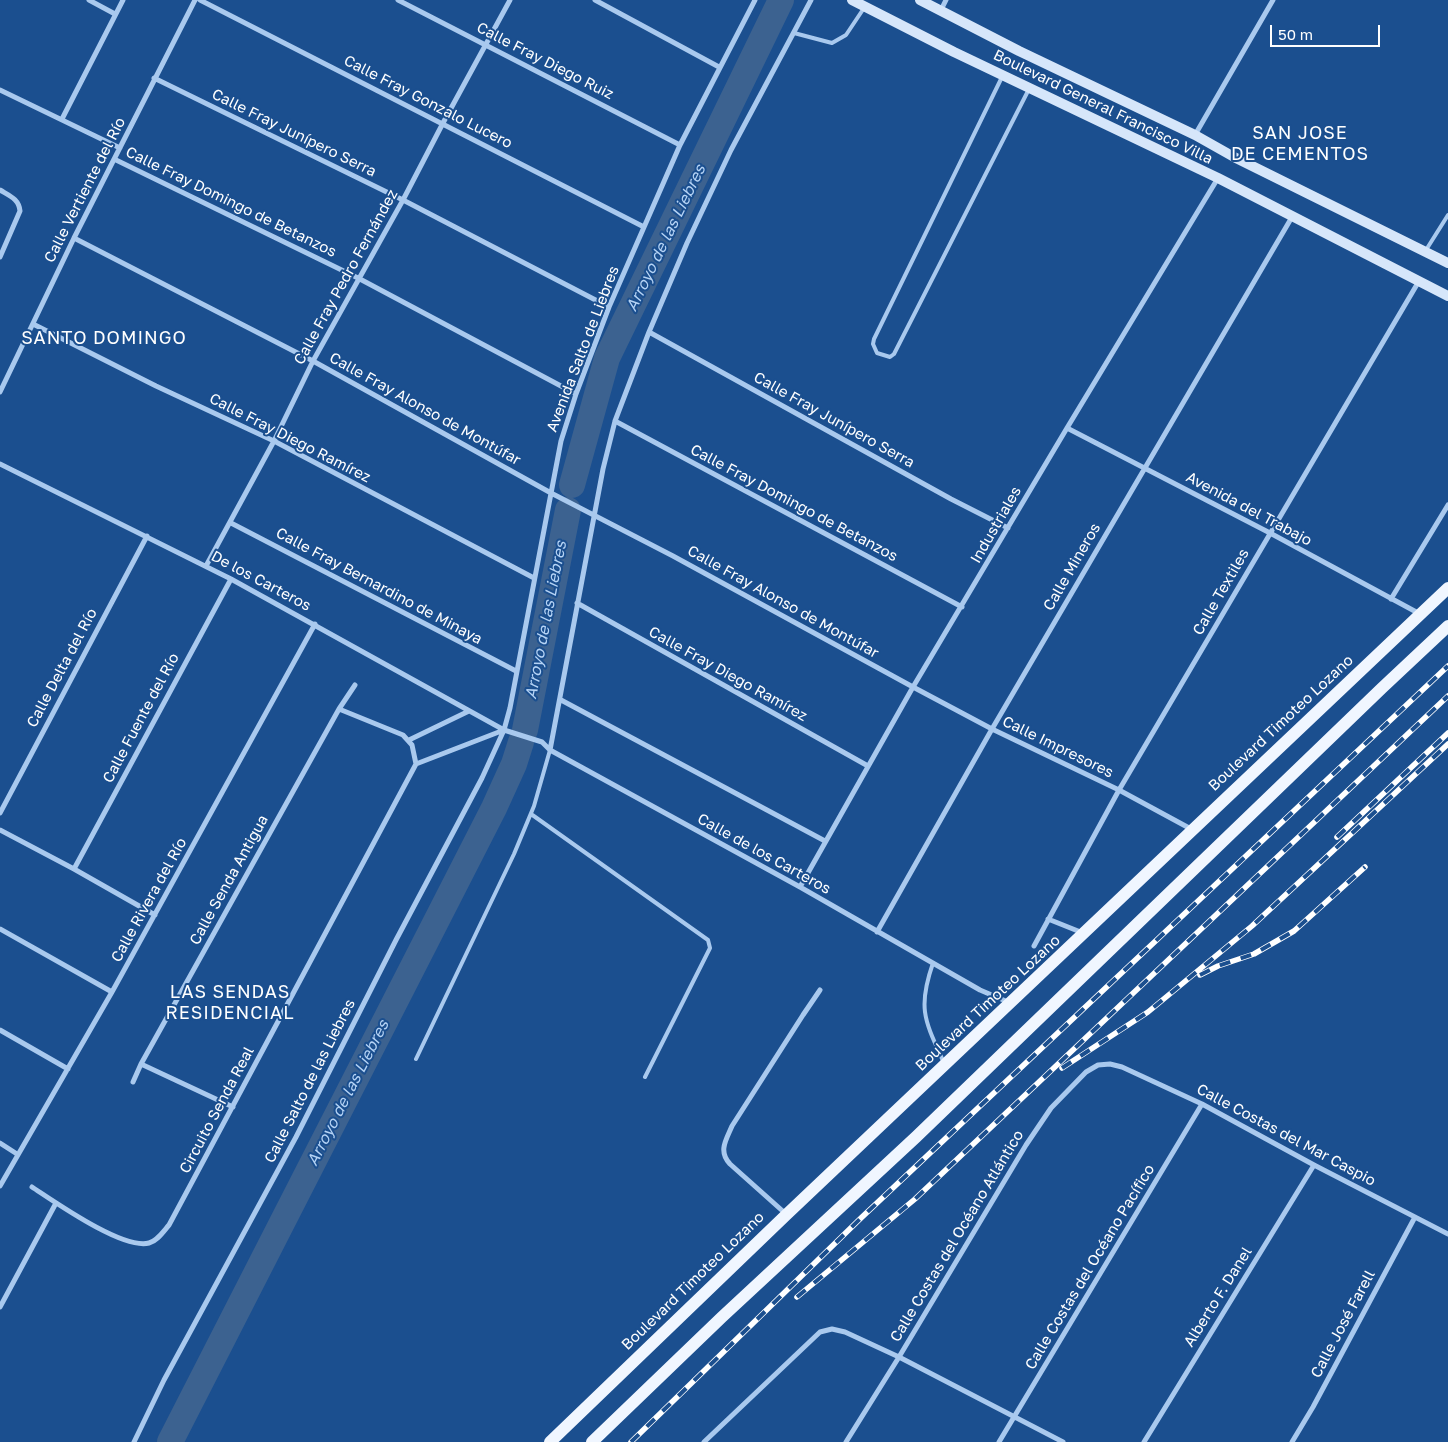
<!DOCTYPE html>
<meta charset="utf-8">
<style>
body{margin:0}
#map{position:relative;width:1448px;height:1442px;overflow:hidden;background:#1b4f8f;font-family:"Golos Text",sans-serif}
canvas{display:block}
.scale{position:absolute;left:1270px;top:25px;width:110px;height:22px;box-sizing:border-box;border:2px solid #fff;border-top:0;padding-left:6px;font-size:15px;line-height:18px;white-space:nowrap;color:#fff;-webkit-text-stroke:4px #1b4f8f;paint-order:stroke}
</style>
<div id="map">
<canvas width="1448" height="1442"></canvas>
<div class="scale">50 m</div>
</div>
<script>
const c = document.querySelector('canvas').getContext('2d');
c.lineJoin = 'round';
function stroke(path, color, width, dash) { c.strokeStyle = color; c.lineWidth = width; c.lineCap = dash ? 'butt' : 'round'; c.setLineDash(dash || []); c.stroke(path); }
function label(font, color, halo, rows, align = 'center') {
  c.font = font + ' "Golos Text",sans-serif'; c.lineWidth = 4; c.setLineDash([]); c.textBaseline = 'middle'; c.strokeStyle = halo; c.fillStyle = color; for (const [text, x, y, turn = 0] of rows) {
    c.save(); c.translate(x, y); c.rotate((+turn || 0) * Math.PI / 180); c.textAlign = isNaN(turn) ? turn : align; if (halo) c.strokeText(text, 0, 0); c.fillText(text, 0, 0); c.restore();
  }
}
stroke(new Path2D(`
 M 572,485 L 607,358 L 781,0
 M 525,730 L 568,510
 M 170,1442 L 494,808 L 514,764 L 521,742`), '#3c6290', 26);
stroke(new Path2D(`
 M 794,33 L 832,43 L 846,35 L 864,8
 M 1002,77 L 874,339 L 873,344 L 877,353 L 890,357 L 894,354 L 1029,89
 M 1426,250 L 1448,215
 M 531,814 L 708,940 L 710,948 L 708,952 L 645,1077
 M 933,963 C 917,1009 925,1021 944,1063
 M 416,1059 L 514,854 L 534,806 L 550,750`), '#a9c9ee', 4);
stroke(new Path2D(`
 M 89,0 L 115,14
 M 200,0 L 644,227
 M 398,0 L 680,145
 M 595,0 L 719,67
 M 941,10 L 946,0
 M 154,78 L 403,200 L 609,307
 M 0,90 L 120,148
 M 62,119 L 123,0
 M 1195,135 L 1273,0
 M 114,159 L 358,278 L 576,394
 M 0,190 C 10,196 19,199 20,211 L 0,257
 M 74,238 L 313,361 L 551,493 L 673,556 L 913,687 L 992,729 L 1119,790 L 1191,829
 M 33,324 L 156,386 L 274,441 L 534,578
 M 649,332 L 951,499 L 1008,528
 M 0,392 L 74,238 L 195,0
 M 615,421 L 962,607
 M 1067,428 L 1270,533 L 1420,614
 M 0,464 L 231,579 L 504,730 L 542,742 L 550,750 L 800,887 L 980,990 L 1008,1002
 M 231,523 L 516,671
 M 206,566 L 274,441 L 313,361 L 403,200 L 443,123 L 510,0
 M 1391,599 L 1448,505
 M 577,603 L 868,766
 M 561,700 L 825,841
 M 339,709 L 403,735 L 412,745 L 416,764
 M 409,740 L 469,711
 M 550,750 L 603,469 L 615,421 L 649,332 L 687,243 L 731,150 L 811,0
 M 0,813 L 147,536
 M 0,830 L 74,869 L 155,915
 M 74,869 L 231,579
 M 800,887 L 913,687 L 1067,428 L 1218,178
 M 1048,919 L 1083,933
 M 0,929 L 112,992
 M 877,932 L 992,729 L 1292,217
 M 1034,946 L 1119,790 L 1419,281
 M 0,1030 L 68,1069
 M 141,1064 L 233,1107
 M 133,1082 L 141,1064 L 339,709 L 355,685
 M 0,1143 L 17,1154
 M 0,1186 L 112,992 L 315,624
 M 32,1187 C 55,1202 123,1250 149,1243 C 157,1241 163,1232 169,1225 L 416,764 L 504,730
 M 786,1214 L 730,1164 C 718,1151 726,1140 732,1126 L 803,1015 L 820,990
 M 0,1307 L 56,1203
 M 134,1442 L 164,1380 L 296,1137 L 396,940 L 482,778 L 504,730 L 510,708 L 561,441 L 576,394 L 609,307 L 680,145 L 755,0
 M 704,1442 L 820,1332 L 832,1329 L 845,1332 L 899,1357 L 1063,1442
 M 846,1442 L 899,1357 L 1026,1145 L 1051,1108 L 1086,1072 L 1098,1065 L 1110,1064 L 1122,1067 L 1202,1104 L 1314,1165 L 1448,1234
 M 999,1442 L 1202,1104
 M 1144,1442 L 1314,1165
 M 1292,1442 L 1313,1407 L 1415,1217`), '#a9c9ee', 5);
stroke(new Path2D(`
 M 852,0 L 954,52 L 1218,178 L 1448,296
 M 920,0 L 1019,51 L 1195,135 L 1234,157 L 1448,263`), '#d6e6fa', 10);
stroke(new Path2D(`
 M 550,1442 L 786,1215 L 1448,588
 M 592,1442 L 722,1317 L 916,1137 L 1382,688 L 1448,626`), '#f0f6ff', 12);
const rail = new Path2D(`
 M 1337,837 L 1448,733
 M 1200,975 L 1218,966 L 1254,954 L 1294,931 L 1365,867
 M 1062,1068 L 1148,1012 L 1252,926 L 1448,744
 M 797,1297 L 915,1199 L 1448,696
 M 631,1442 L 861,1218 L 1448,666`);
stroke(rail, '#fff', 5.5);
stroke(rail, '#1b4f8f', 4, [11]);
label('15px', '#fff', '#1b4f8f', [
 ["Calle Fray Diego Ruiz",545,61,27],
 ["Calle Fray Gonzalo Lucero",428,102,27],
 ["Boulevard General Francisco Villa",1103,107,26],
 ["Calle Fray Junípero Serra",294,133,26],
 ["Calle Vertiente del Río",85,190,-63],
 ["Calle Fray Domingo de Betanzos",231,202,26],
 ["Calle Fray Pedro Fernández",346,277,-61],
 ["Avenida Salto de Liebres",583,349,-69],
 ["Calle Fray Alonso de Montúfar",425,409,29],
 ["Calle Fray Junípero Serra",834,420,29],
 ["Calle Fray Diego Ramírez",290,438,27],
 ["Calle Fray Domingo de Betanzos",794,503,28],
 ["Avenida del Trabajo",1249,509,28],
 ["Industriales",996,525,-60],
 ["Calle Mineros",1072,567,-60],
 ["De los Carteros",261,581,28],
 ["Calle Fray Bernardino de Minaya",379,586,28],
 ["Calle Textiles",1221,592,-60],
 ["Calle Fray Alonso de Montúfar",783,602,29],
 ["Calle Delta del Río",62,668,-62],
 ["Calle Fray Diego Ramírez",728,674,29],
 ["Calle Fuente del Río",141,718,-62],
 ["Boulevard Timoteo Lozano",1281,723,-43],
 ["Calle Impresores",1058,747,26],
 ["Calle de los Carteros",764,854,29],
 ["Calle Senda Antigua",229,880,-61],
 ["Calle Rivera del Río",149,900,-61],
 ["Boulevard Timoteo Lozano",988,1003,-43],
 ["Calle Salto de las Liebres",310,1081,-63],
 ["Circuito Senda Real",217,1110,-62],
 ["Calle Costas del Mar Caspio",1286,1135,28],
 ["Calle Costas del Océano Atlántico",957,1236,-59],
 ["Calle Costas del Océano Pacífico",1090,1267,-59],
 ["Boulevard Timoteo Lozano",693,1281,-44],
 ["Alberto F. Danel",1218,1297,-58],
 ["Calle José Farell",1343,1324,-62]
]);
label('italic 16px', '#b5d3f5', '#1b4f8f', [
 ["Arroyo de las Liebres",666,238,-64],
 ["Arroyo de las Liebres",546,620,-79],
 ["Arroyo de las Liebres",348,1093,-63]
]);
c.letterSpacing = '1px';
label('18px', '#fff', '#1b4f8f', [
 ["SAN JOSE",1300,133],
 ["DE CEMENTOS",1300,154],
 ["SANTO DOMINGO",104,338],
 ["LAS SENDAS",230,992],
 ["RESIDENCIAL",230,1013]
]);
c.letterSpacing = '0px';
</script>
